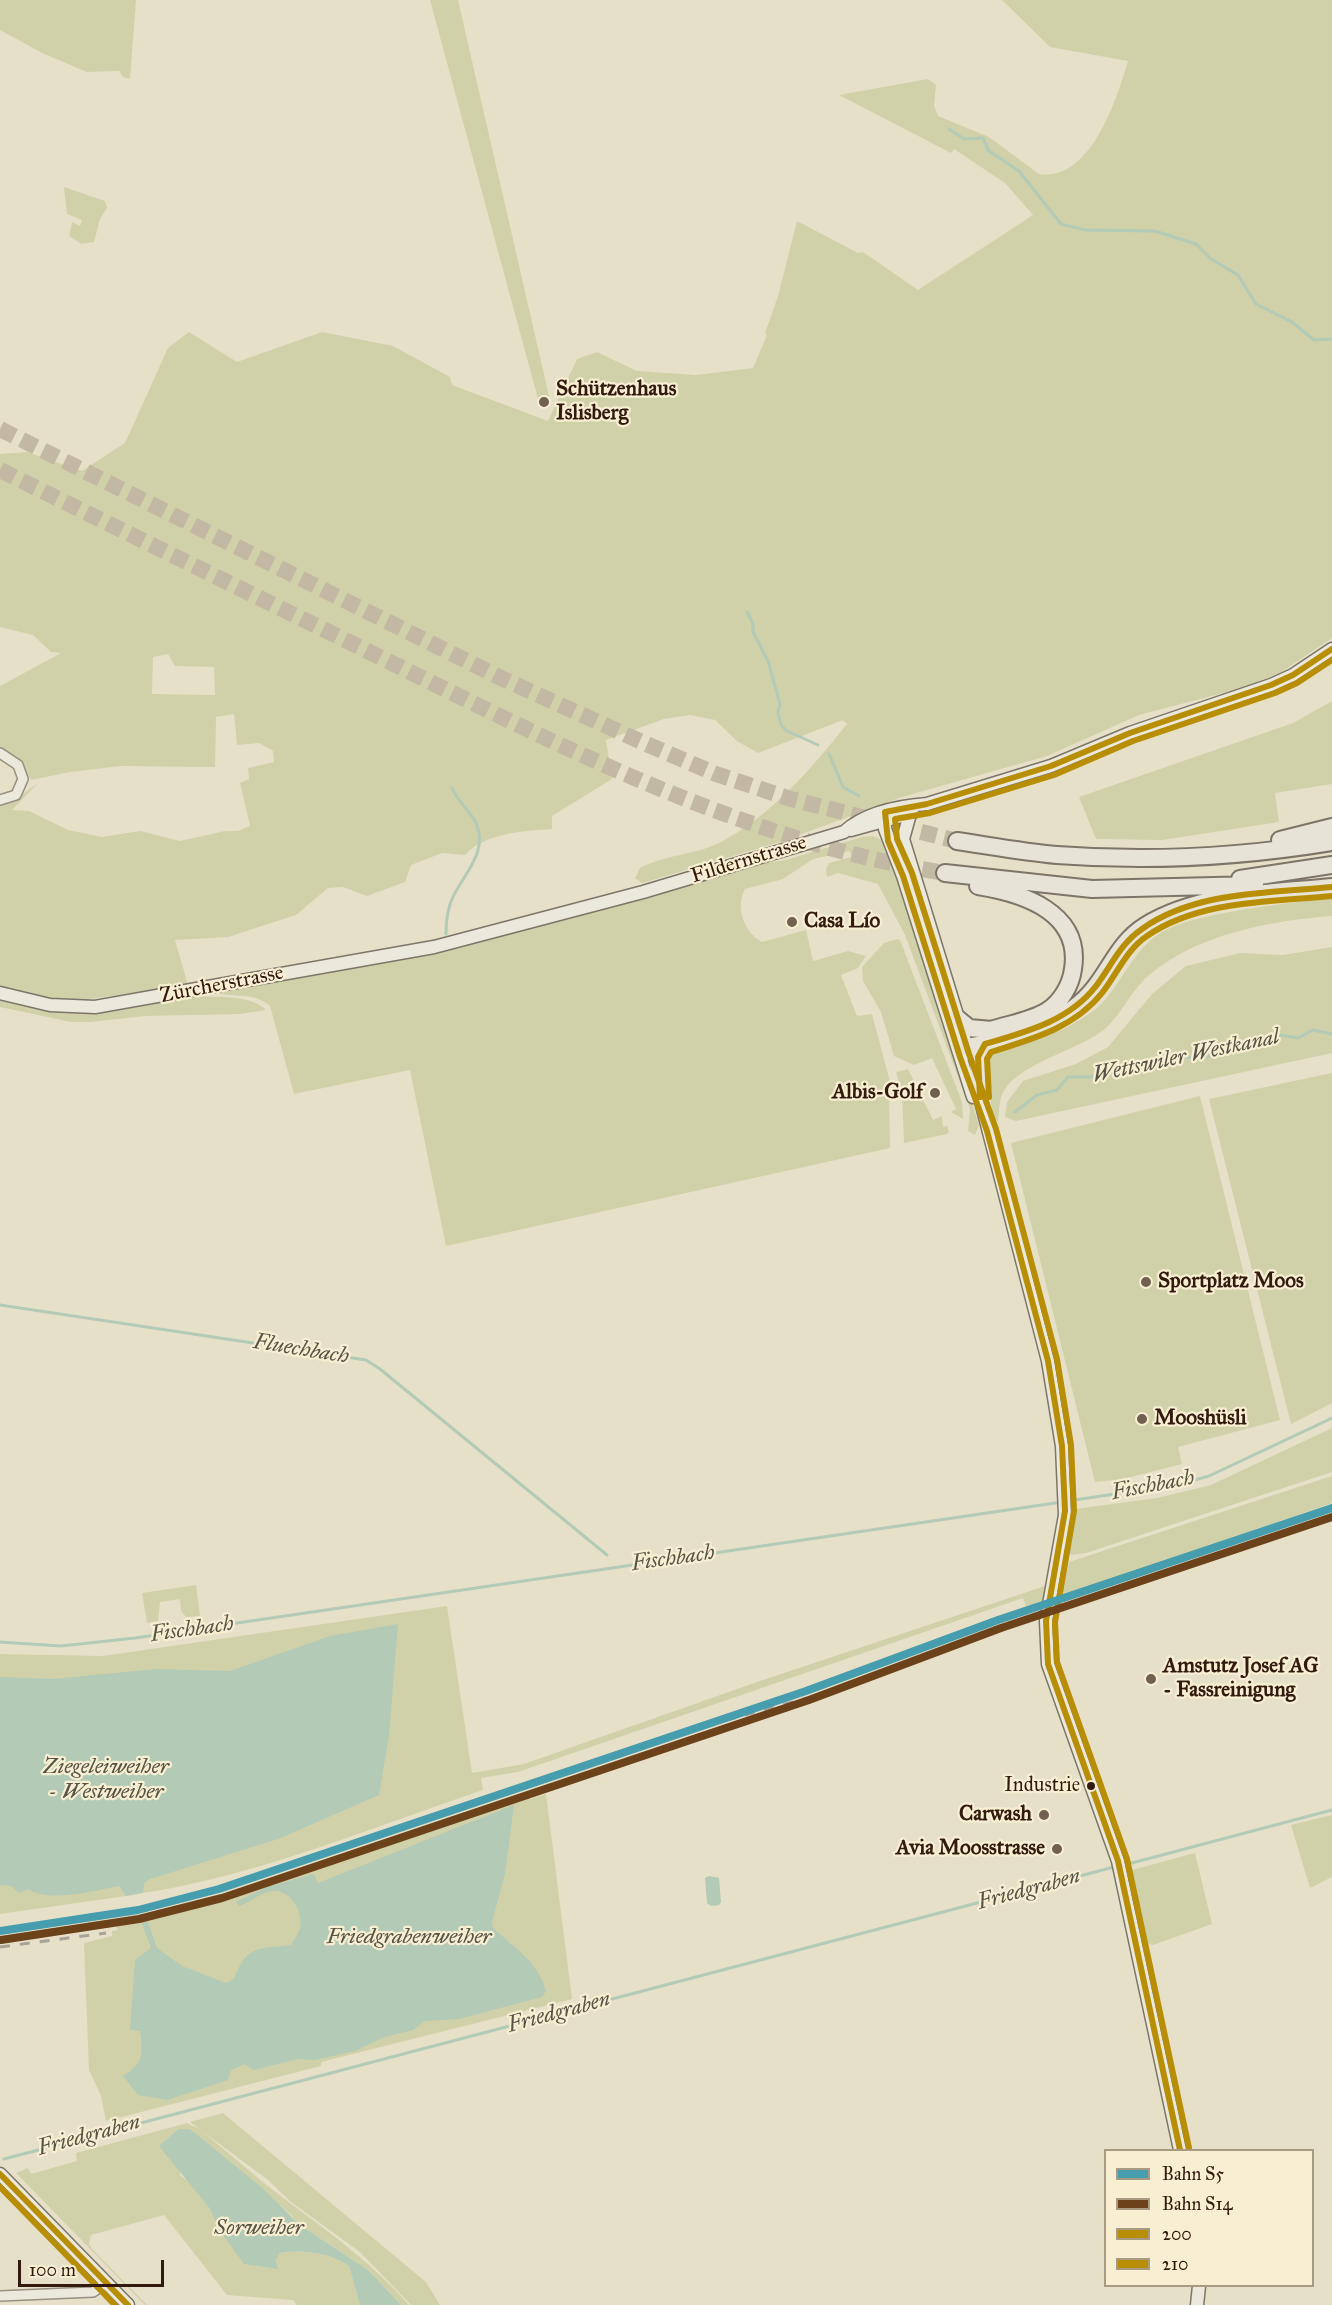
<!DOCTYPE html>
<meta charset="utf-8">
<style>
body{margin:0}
#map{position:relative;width:1332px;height:2305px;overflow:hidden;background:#e7e0c8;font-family:"IM FELL Great Primer",serif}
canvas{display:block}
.legend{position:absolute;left:1104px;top:2149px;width:210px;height:138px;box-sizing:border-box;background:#f8efd3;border:2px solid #a99a84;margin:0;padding:8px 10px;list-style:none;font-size:18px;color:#321a0e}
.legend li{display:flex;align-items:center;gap:12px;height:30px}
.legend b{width:30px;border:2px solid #a99a84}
.scale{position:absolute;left:18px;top:2260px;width:146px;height:27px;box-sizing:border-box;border:3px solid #321a0e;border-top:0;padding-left:8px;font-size:18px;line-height:21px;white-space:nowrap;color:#321a0e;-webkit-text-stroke:4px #f8efd3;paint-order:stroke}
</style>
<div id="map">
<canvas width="1332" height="2305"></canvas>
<ul class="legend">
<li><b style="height:8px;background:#459dae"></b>Bahn S5</li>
<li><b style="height:8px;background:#6c421b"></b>Bahn S14</li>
<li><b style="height:8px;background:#b78e05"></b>200</li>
<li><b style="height:8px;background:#b78e05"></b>210</li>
</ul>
<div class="scale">100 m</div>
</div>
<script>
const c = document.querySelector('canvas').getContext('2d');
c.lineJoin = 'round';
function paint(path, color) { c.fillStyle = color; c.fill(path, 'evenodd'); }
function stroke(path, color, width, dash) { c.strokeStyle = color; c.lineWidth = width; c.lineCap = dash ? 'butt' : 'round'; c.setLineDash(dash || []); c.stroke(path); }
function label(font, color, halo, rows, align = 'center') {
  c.font = font + ' "IM FELL Great Primer",serif'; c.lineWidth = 4.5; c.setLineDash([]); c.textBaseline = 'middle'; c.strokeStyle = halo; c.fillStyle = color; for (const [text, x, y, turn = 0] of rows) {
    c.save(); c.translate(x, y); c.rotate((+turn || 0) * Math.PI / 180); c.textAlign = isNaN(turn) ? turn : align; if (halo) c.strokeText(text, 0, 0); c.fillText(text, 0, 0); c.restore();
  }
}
paint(new Path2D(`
 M 0,0 L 136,0 L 130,79 L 123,77 L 119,71 L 87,72 L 42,53 L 0,30 Z
 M 430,0 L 458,0 L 549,396 L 538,399 Z
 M 1002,0 L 1332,0 L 1332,638 L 1281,672 L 1242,688 L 1139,715 L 1047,756 L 902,797 L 780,842 L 642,883 L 635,878 L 640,868 C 664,855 694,855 719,843 C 770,817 812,768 847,724 L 843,720 L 758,753 L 737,741 L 715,720 L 690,715 L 664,719 L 606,740 L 612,779 L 552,816 L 552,829 C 523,831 485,833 465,855 L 442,853 L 411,865 L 405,882 L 367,896 L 343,887 L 328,888 L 296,915 L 228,937 L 175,940 L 188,985 L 83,1000 L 57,1000 L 0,988 L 0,803 L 17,798 L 38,783 L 12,810 L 29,811 L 68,830 L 102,837 L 140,831 L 180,841 L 225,831 L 238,831 L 250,826 L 240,783 L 249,779 L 248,768 L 274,762 L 273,751 L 259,743 L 237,745 L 234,714 L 216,717 L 215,767 L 121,766 L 70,772 L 31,780 L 21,764 L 0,749 L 0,686 L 61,653 L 51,652 L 33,635 L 0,627 L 0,454 L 27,452 L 82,471 L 125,443 L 168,348 L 189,332 L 237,362 L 322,332 L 393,346 L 450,377 L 452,385 L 548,421 L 577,359 L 597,352 L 637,371 L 696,375 L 753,368 L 767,335 L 765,333 L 778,296 L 797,221 L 858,253 L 863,252 L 918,290 L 1033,215 L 1005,183 L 954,149 L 951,153 L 839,95 L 928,79 L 936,85 L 934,106 L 938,116 L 989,137 L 1039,174 C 1091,182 1117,98 1128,61 L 1050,47 ZM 168,654 L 175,666 L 214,667 L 215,695 L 152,694 L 153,657 Z
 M 64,187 L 105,201 L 107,208 L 100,219 L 94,242 L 81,244 L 69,236 L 72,222 L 80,226 L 82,220 L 67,214 Z
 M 1332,701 L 1332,784 L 1275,793 L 1279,822 L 1162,840 L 1096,839 L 1079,797 L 1293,723 Z
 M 873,836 L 882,840 L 891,854 L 979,1125 L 975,1135 L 968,1131 L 970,1109 L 905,935 L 878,884 L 838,873 L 827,877 L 826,869 L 829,863 L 851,857 L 850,851 L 813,859 L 783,879 L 745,889 C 735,908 744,932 762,942 L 806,930 L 813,961 L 848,951 L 866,956 L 858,968 L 841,975 L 857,1016 L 872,1014 L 873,1018 L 892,1089 L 893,1094 L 889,1094 L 890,1148 L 446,1246 L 410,1070 L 294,1094 L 270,1006 C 253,991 234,999 215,992 L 467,945 L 747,866 L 786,860 L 862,837 Z
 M 1332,897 L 1332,916 C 1269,921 1197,934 1148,976 C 1130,992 1120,1018 1101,1032 C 1075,1051 1009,1067 1001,1098 C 999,1105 999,1114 998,1121 L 994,1120 L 990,1098 L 992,1093 L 989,1078 L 984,1075 C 988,1034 1026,1041 1058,1031 C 1068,1028 1077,1021 1086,1016 C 1120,997 1129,945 1170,928 C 1212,910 1285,905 1332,897 Z
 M 897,939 L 900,940 L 962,1102 L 963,1119 L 951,1112 L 956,1109 L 932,1058 L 914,1065 L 894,1056 L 881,1012 L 863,981 L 862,967 L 884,943 Z
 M 1332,947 L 1332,1053 L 1016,1121 L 1005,1117 L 1007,1102 L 1023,1081 L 1076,1064 L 1108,1047 L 1152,994 L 1186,966 L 1240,953 L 1283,955 Z
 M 202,996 C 222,998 252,995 266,1010 L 240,1014 L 145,1016 L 91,1022 L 71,1022 L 0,1007 L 0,998 L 57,1011 L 87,1013 Z
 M 908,1069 L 933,1120 L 942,1116 L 943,1127 L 947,1126 L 949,1132 L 947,1134 L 904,1143 L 902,1094 L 896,1072 Z
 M 1332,1073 L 1332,1403 L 1291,1424 L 1209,1099 Z
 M 1200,1096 L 1280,1420 L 1178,1447 L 1182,1464 L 1123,1479 L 1095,1482 L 1011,1143 Z
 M 1332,1428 L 1332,1472 L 1086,1553 L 1072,1555 L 1069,1553 L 1075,1509 L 1157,1498 L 1211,1485 Z
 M 1332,1476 L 1332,1503 L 1063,1596 L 1061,1593 L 1069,1562 Z
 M 196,1585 L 200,1616 L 186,1617 L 181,1611 L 180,1599 L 160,1602 L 158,1621 L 147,1623 L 142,1593 Z
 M 1048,1585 L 1045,1601 L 1026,1606 L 1023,1598 L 518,1772 L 481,1778 L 483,1790 C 374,1827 256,1876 143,1893 L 143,1889 L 123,1892 L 126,1896 L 0,1914 L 0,1654 L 103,1656 L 447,1606 L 472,1773 L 524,1764 L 760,1681 Z
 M 529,1794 L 530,1799 L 546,1794 L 572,1999 L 321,2062 L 321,2066 L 106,2121 L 101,2096 L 89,2070 L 84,1943 L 112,1936 L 112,1931 L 117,1930 L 116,1921 L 139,1915 L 141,1919 L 147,1918 L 145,1914 L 209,1900 Z
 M 1332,1815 L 1332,1877 L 1310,1888 L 1291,1825 Z
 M 1195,1853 L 1212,1924 L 1153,1945 L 1145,1943 L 1132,1870 Z
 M 223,2113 L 426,2282 L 440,2305 L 411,2305 L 360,2252 L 291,2202 L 268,2180 L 190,2122 Z
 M 187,2123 L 201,2130 C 230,2154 260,2181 290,2203 C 333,2235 374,2265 409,2305 L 401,2305 L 368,2270 L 300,2225 L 290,2214 L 190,2129 L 180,2175 L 191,2184 L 210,2209 L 218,2228 L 278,2268 L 276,2260 L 280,2253 C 304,2249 328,2253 349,2266 L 360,2305 L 297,2305 L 293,2300 L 227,2295 L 164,2215 L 91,2235 L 89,2244 L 92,2249 L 147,2305 L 145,2305 L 16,2173 L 28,2168 L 31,2174 L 77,2161 L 76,2153 Z`), '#d0d1a9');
paint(new Path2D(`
 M 398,1624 L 389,1735 L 379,1795 L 278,1839 L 150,1879 L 144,1883 L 143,1893 L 126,1896 L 119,1886 C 94,1891 49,1903 28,1889 L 19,1893 L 11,1886 L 0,1885 L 0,1677 L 53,1679 L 156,1669 L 230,1671 L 330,1636 Z
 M 514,1805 L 505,1874 L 492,1922 L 493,1928 C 514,1947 539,1963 546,1991 L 542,1997 L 459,2019 L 425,2021 L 413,2030 L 385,2037 L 355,2051 L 315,2060 L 298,2059 L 254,2070 L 244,2064 L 231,2070 L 228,2080 L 167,2100 L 138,2095 L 123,2076 C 144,2063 143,2055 140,2031 L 130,2030 L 135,1960 L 151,1948 L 139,1915 L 145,1914 L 157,1948 L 182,1966 L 226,1983 L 234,1979 C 247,1945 257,1949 291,1945 C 294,1940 299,1933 300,1928 C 304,1911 289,1886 268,1892 C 259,1894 249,1903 239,1906 L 236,1902 L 267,1887 L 314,1874 L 318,1883 Z
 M 709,1876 L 719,1878 L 721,1902 L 719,1905 L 711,1906 L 707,1903 L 705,1878 Z
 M 179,2129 L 190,2129 L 261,2187 L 300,2225 L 368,2270 L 401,2305 L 360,2305 L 349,2266 C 329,2253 304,2249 280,2253 L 276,2260 L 278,2269 L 244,2264 L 218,2228 L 210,2209 L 159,2146 Z`), '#b2cab6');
stroke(new Path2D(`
 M 949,129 L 964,139 L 983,138 L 989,151 L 1019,171 L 1061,224 L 1085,230 L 1155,231 L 1196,244 L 1211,259 L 1238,275 L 1256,304 L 1292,322 L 1314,340 L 1332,339
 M 747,612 L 753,624 L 753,632 L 768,661 L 780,704 L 778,712 L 781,725 L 787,731 L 818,745
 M 829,754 L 843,787 L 859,796
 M 446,934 C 446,920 447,909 453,897 C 463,875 489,852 476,823 C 470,811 458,802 452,788
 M 1015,1112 L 1037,1095 L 1057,1090 L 1068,1077 L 1091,1077 L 1110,1069 L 1141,1069 L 1181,1057 L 1200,1058 L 1239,1049 L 1255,1039 L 1267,1042 L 1280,1035 L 1298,1038 L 1313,1030 L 1332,1034
 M 0,1305 L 366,1360 L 380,1369 L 607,1555
 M 1068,1501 L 1181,1484 L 1209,1476 L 1332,1418
 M 0,1642 L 61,1646 L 135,1638 L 1062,1502
 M 1128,1864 L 1332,1810
 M 4,2159 L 1114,1867`), '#b2cab6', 3);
stroke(new Path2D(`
 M 0,429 L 501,678 L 644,743 L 716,774 L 791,799 L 957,841
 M 0,470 C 133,536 266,601 400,667 C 571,752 756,844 945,873`), '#c3b8a3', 16, [16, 8]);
const minor = new Path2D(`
 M 0,753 L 18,765 L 23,779 L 16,795 L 0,800
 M 0,2296 L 93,2292 L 106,2283`);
const secondary = new Path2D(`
 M 885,812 L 885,829 L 903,876 L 973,1097
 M 910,814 L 903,839 L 969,1054
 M 851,830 L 912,813
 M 0,993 L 50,1005 L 95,1007 L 434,947 L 643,892 L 844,832 C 865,813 900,806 927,804 L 1051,766 L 1130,733 L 1271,685 L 1293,675 L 1332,649
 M 976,1082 L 1048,1361 L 1062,1446 L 1065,1515 L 1046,1621 L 1048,1664 L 1118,1861 L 1180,2150
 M 0,2174 L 128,2305
 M 1197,2305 L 1199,2286`);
const motorway = new Path2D(`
 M 1280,840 L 1332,827
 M 957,841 C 991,846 1024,852 1057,855 C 1150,862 1241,857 1332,842
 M 945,873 L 1092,889 L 1255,885
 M 1240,879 L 1332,865
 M 978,886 C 1022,893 1082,912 1073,969 C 1071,985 1061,1002 1047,1011 C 1031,1021 1009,1024 991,1030
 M 958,1019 L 969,1028 L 992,1030
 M 967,1047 C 1013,1039 1067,1025 1096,986 C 1112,965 1121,941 1145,926 C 1198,893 1272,893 1332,887
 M 979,1090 L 978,1057 L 985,1044`);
stroke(minor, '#978f80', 12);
stroke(secondary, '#7d7568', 15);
stroke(motorway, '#7d7568', 20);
stroke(minor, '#ebe8dc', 9);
stroke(secondary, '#ebe8dc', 12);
stroke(motorway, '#e7e3d6', 16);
stroke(new Path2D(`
 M 687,1731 L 811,1697 L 916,1661
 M 0,1947 L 106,1933`), '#a8a398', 3, [10, 10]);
stroke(new Path2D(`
 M 980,1097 L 978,1057 L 985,1044 C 1026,1032 1069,1021 1096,986 C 1111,966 1121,943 1142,929 C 1195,891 1270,893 1332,887
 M 1180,2150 L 1118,1861 L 1048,1664 L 1046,1621 L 1065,1511 L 1062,1446 L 1048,1361 L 987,1131 L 960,1057 L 903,876 L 888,841 L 885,812 L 927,804 L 1051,766 L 1130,733 L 1271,685 L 1293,675 L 1332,649
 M 0,2174 L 128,2305`), '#b78e05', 6);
stroke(new Path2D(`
 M 989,1097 L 987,1059 L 991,1052 C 1032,1039 1074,1028 1102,993 C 1117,974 1126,950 1147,936 C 1199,900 1272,902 1332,896
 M 1189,2148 L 1127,1859 L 1057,1662 L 1055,1622 L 1074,1511 L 1071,1445 L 1057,1359 L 996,1129 L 969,1054 L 912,873 L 897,839 L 895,819 L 930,813 L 1054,775 L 1133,741 L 1275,693 L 1297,683 L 1332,660
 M 0,2187 L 115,2305`), '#b78e05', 6);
stroke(new Path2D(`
 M 0,1931 L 138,1910 L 219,1889 L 806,1691 L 998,1620 L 1332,1508`), '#459dae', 8);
stroke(new Path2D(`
 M 1,1940 L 139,1919 L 222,1898 L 809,1700 L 1001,1628 L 1332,1517`), '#6c421b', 8);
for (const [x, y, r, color] of [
 [544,402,6,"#715f4f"],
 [792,922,6,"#715f4f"],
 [935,1093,6,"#715f4f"],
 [1146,1282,6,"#715f4f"],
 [1142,1419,6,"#715f4f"],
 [1151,1679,6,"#715f4f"],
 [1091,1786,5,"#321a0e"],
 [1044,1815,6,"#715f4f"],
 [1057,1849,6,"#715f4f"]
]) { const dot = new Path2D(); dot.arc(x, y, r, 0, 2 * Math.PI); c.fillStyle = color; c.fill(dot); stroke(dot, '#f8efd3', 2); }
label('20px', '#321a0e', '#f8efd3', [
 ["Industrie",1080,1786]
], 'right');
label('bold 21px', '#321a0e', '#f8efd3', [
 ["Schützenhaus",556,390],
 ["Islisberg",556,414],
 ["Casa Lío",804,922],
 ["Albis-Golf",923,1093,"right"],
 ["Sportplatz Moos",1158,1282],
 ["Mooshüsli",1154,1419],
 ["Amstutz Josef AG",1163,1667],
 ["- Fassreinigung",1163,1691],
 ["Carwash",1032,1815,"right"],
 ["Avia Moosstrasse",1045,1849,"right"]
], 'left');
label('21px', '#321a0e', '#f8efd3', [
 ["Fildernstrasse",749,860,-17],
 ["Zürcherstrasse",222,985,-11]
]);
label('italic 22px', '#575446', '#f8efd3', [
 ["Wettswiler Westkanal",1186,1057,-12],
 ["Fluechbach",301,1350,9],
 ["Fischbach",1153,1486,-11],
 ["Fischbach",673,1559,-8],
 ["Fischbach",192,1630,-8],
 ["Ziegeleiweiher",106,1768],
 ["- Westweiher",106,1793],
 ["Friedgraben",1029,1890,-15],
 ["Friedgrabenweiher",409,1938],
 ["Friedgraben",559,2013,-15],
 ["Friedgraben",89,2136,-15],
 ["Sorweiher",259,2229]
]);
</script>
